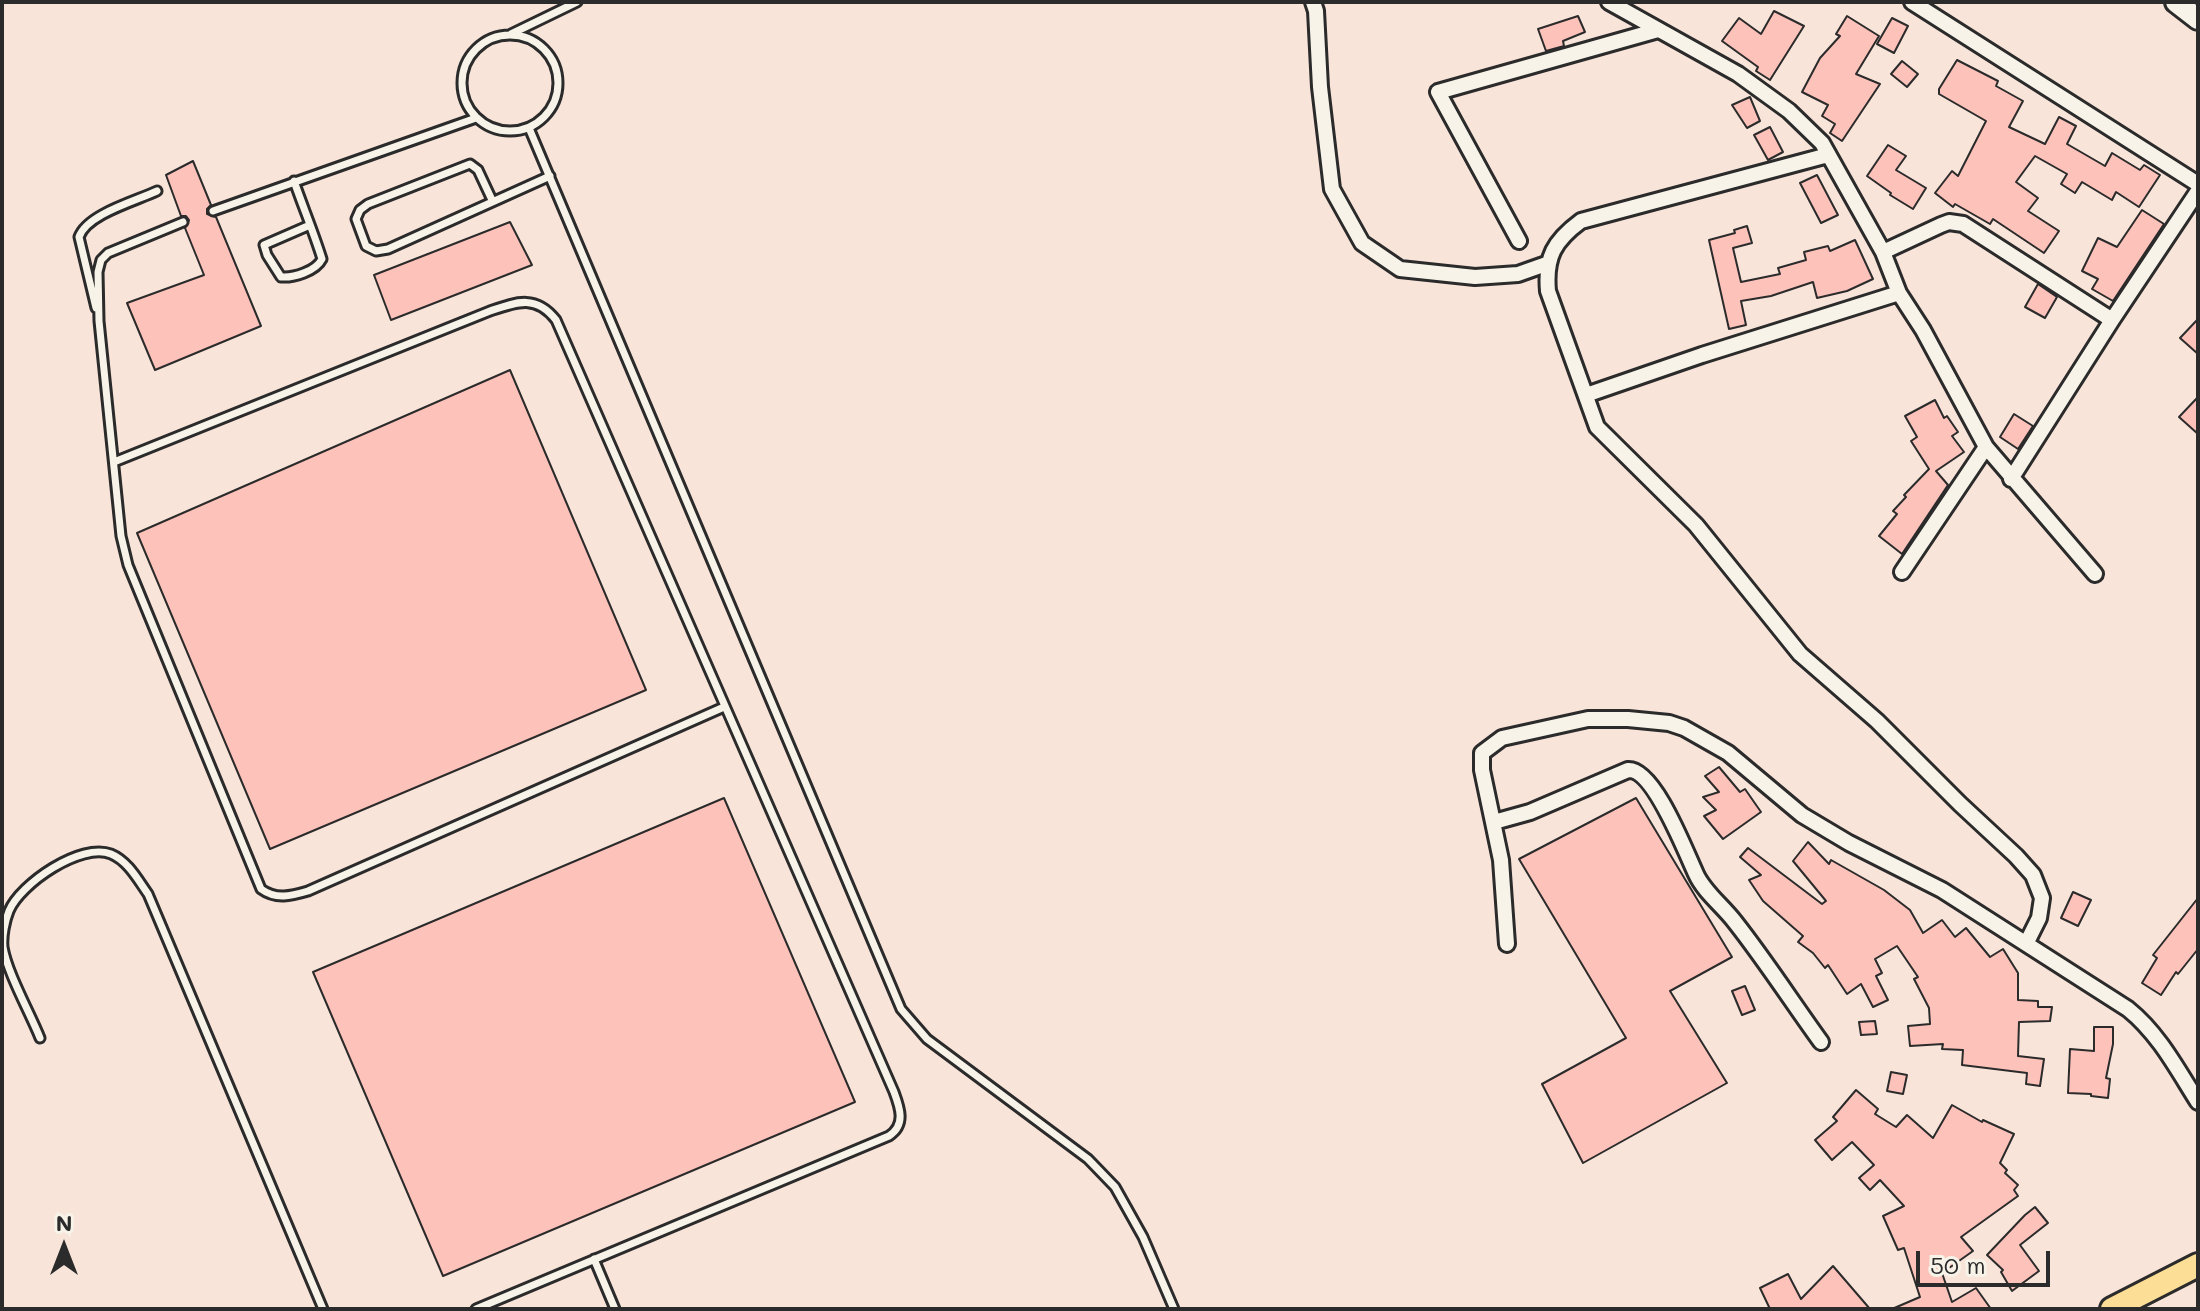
<!DOCTYPE html>
<style>
body{margin:0}
#map{position:relative;width:2200px;height:1311px;overflow:hidden;background:#f9e4da;font-family:Mali,sans-serif}
canvas{display:block}
.frame{position:absolute;inset:0;border:4px solid #2b2b2b;pointer-events:none}
.north{position:absolute;left:24px;top:1207px;width:80px;height:80px;-webkit-text-stroke:6px #f7f3e8;paint-order:stroke;rotate:0deg;font-size:22px;font-weight:700;line-height:32px;text-align:center;color:#2b2b2b}
.north::after{content:'';display:block;margin:auto;width:28px;height:36px;background:#2b2b2b;clip-path:polygon(50% 0,100% 100%,50% 72%,0 100%)}
.scale{position:absolute;left:1916px;top:1251px;width:134px;height:36px;box-sizing:border-box;border:4px solid #2b2b2b;border-top:0;padding-left:10px;font-size:24px;line-height:28px;white-space:nowrap;color:#2b2b2b;-webkit-text-stroke:6px #f7f3e8;paint-order:stroke}
</style>
<div id="map">
<canvas width="2200" height="1311"></canvas>
<div class="frame"></div>
<div class="north">N</div>
<div class="scale">50 m</div>
</div>
<script>
const c = document.querySelector('canvas').getContext('2d');
c.lineJoin = 'round';
function paint(path, color) { c.fillStyle = color; c.fill(path, 'evenodd'); }
function stroke(path, color, width, dash) { c.strokeStyle = color; c.lineWidth = width; c.lineCap = dash ? 'butt' : 'round'; c.setLineDash(dash || []); c.stroke(path); }
const building = new Path2D(`
 M 1774,11 L 1804,26 L 1770,80 L 1756,71 L 1758,67 L 1722,41 L 1739,18 L 1761,34 Z
 M 1578,16 L 1585,32 L 1563,41 L 1564,46 L 1546,51 L 1538,29 Z
 M 1847,16 L 1879,36 L 1856,74 L 1880,84 L 1842,141 L 1830,133 L 1835,124 L 1822,116 L 1828,105 L 1802,92 L 1820,58 L 1840,36 L 1836,34 Z
 M 1892,18 L 1908,26 L 1894,53 L 1877,44 Z
 M 1957,60 L 1998,81 L 1996,86 L 2023,101 L 2009,127 L 2045,144 L 2059,117 L 2076,126 L 2067,144 L 2105,166 L 2112,153 L 2140,170 L 2144,165 L 2160,175 L 2139,207 L 2116,192 L 2112,200 L 2082,182 L 2075,193 L 2061,184 L 2067,174 L 2035,156 L 2016,182 L 2038,198 L 2028,211 L 2059,231 L 2044,253 L 1993,219 L 1990,224 L 1955,204 L 1953,207 L 1935,193 L 1952,171 L 1958,176 L 1986,121 L 1939,94 L 1939,89 Z
 M 1902,61 L 1918,74 L 1907,87 L 1891,74 Z
 M 1750,97 L 1760,121 L 1747,128 L 1732,105 Z
 M 1770,127 L 1783,152 L 1768,160 L 1754,135 Z
 M 1888,145 L 1906,156 L 1896,170 L 1926,188 L 1913,209 L 1890,195 L 1891,193 L 1867,176 Z
 M 193,161 L 211,205 L 207,209 L 207,214 L 216,217 L 261,326 L 155,370 L 127,303 L 204,275 L 185,228 L 189,220 L 186,216 L 181,216 L 166,175 Z
 M 1817,175 L 1838,215 L 1821,223 L 1800,183 Z
 M 2142,210 L 2164,224 L 2113,301 L 2092,289 L 2098,279 L 2082,271 L 2098,238 L 2117,247 Z
 M 510,222 L 532,265 L 391,320 L 374,275 Z
 M 1747,226 L 1752,243 L 1733,248 L 1741,282 L 1780,274 L 1778,268 L 1806,260 L 1804,252 L 1828,246 L 1830,251 L 1855,240 L 1873,279 L 1847,291 L 1817,298 L 1813,282 L 1771,296 L 1741,301 L 1746,325 L 1729,329 L 1709,240 L 1735,233 L 1734,230 Z
 M 2038,284 L 2057,297 L 2045,318 L 2025,307 Z
 M 2198,319 L 2198,354 L 2180,338 Z
 M 510,370 L 646,690 L 270,849 L 137,533 Z
 M 2198,397 L 2198,434 L 2179,417 Z
 M 1935,400 L 1944,418 L 1947,416 L 1958,432 L 1952,436 L 1964,452 L 1936,471 L 1948,485 L 1902,554 L 1879,536 L 1897,514 L 1893,511 L 1906,497 L 1904,495 L 1929,469 L 1911,441 L 1917,437 L 1905,416 Z
 M 2014,414 L 2033,426 L 2018,449 L 2000,437 Z
 M 1719,767 L 1740,792 L 1745,789 L 1761,812 L 1723,839 L 1704,816 L 1716,810 L 1703,797 L 1719,792 L 1705,776 Z
 M 724,798 L 855,1102 L 443,1276 L 313,972 Z
 M 1636,798 L 1732,957 L 1670,991 L 1727,1083 L 1583,1163 L 1542,1084 L 1626,1038 L 1519,859 Z
 M 1808,842 L 1829,864 L 1831,860 L 1884,890 L 1910,910 L 1923,933 L 1942,920 L 1955,937 L 1966,928 L 1990,957 L 2003,949 L 2018,973 L 2018,1000 L 2038,1001 L 2038,1007 L 2052,1007 L 2050,1021 L 2019,1022 L 2018,1056 L 2044,1059 L 2040,1086 L 2026,1084 L 2027,1073 L 1962,1065 L 1963,1050 L 1942,1049 L 1943,1044 L 1910,1046 L 1908,1026 L 1930,1024 L 1929,1008 L 1914,979 L 1918,977 L 1897,946 L 1875,959 L 1882,973 L 1876,976 L 1888,1000 L 1873,1007 L 1861,984 L 1847,994 L 1828,965 L 1825,968 L 1813,953 L 1798,942 L 1803,936 L 1763,901 L 1749,880 L 1761,875 L 1740,857 L 1748,848 L 1822,904 L 1826,901 L 1793,861 Z
 M 2073,892 L 2091,900 L 2078,926 L 2061,918 Z
 M 2198,898 L 2198,949 L 2178,974 L 2176,972 L 2161,995 L 2142,983 L 2157,958 L 2153,955 Z
 M 1745,986 L 1755,1010 L 1742,1015 L 1732,991 Z
 M 1875,1021 L 1877,1034 L 1861,1035 L 1859,1022 Z
 M 2094,1027 L 2113,1027 L 2113,1044 L 2106,1078 L 2110,1079 L 2108,1098 L 2091,1096 L 2091,1094 L 2068,1093 L 2070,1049 L 2094,1051 Z
 M 1891,1072 L 1907,1075 L 1903,1094 L 1887,1091 Z
 M 1856,1090 L 1878,1109 L 1875,1114 L 1896,1127 L 1907,1115 L 1933,1138 L 1952,1105 L 1982,1122 L 1983,1120 L 2014,1134 L 2000,1163 L 2007,1170 L 2005,1173 L 2018,1185 L 2014,1190 L 2018,1196 L 1961,1237 L 1973,1251 L 1942,1273 L 1952,1302 L 1976,1288 L 1991,1309 L 1892,1309 L 1920,1297 L 1904,1248 L 1898,1250 L 1883,1216 L 1904,1206 L 1880,1180 L 1870,1190 L 1859,1178 L 1874,1165 L 1852,1142 L 1832,1160 L 1815,1140 L 1837,1121 L 1833,1117 Z
 M 2035,1207 L 2048,1223 L 2020,1245 L 2039,1271 L 2012,1291 L 2001,1272 L 2003,1270 L 1987,1255 L 2025,1215 Z
 M 1833,1266 L 1870,1309 L 1770,1309 L 1760,1288 L 1788,1274 L 1801,1299 Z`);
paint(building, '#fdc2b9');
stroke(building, '#2b2b2b', 2);
const service = new Path2D(`
 M 511,34 L 577,2
 M462 83a48 48 0 1 1 96 0a48 48 0 1 1-96 0Z
 M 529,128 L 901,1009 L 927,1039 L 1088,1159 L 1115,1187 L 1143,1237 L 1174,1309
 M 294,181 C 303,207 314,233 322,259 C 316,271 294,278 281,277 L 267,255 L 264,245 L 310,225
 M 492,200 L 478,170 L 470,164 L 368,204 L 360,210 L 356,219 L 366,246 L 376,251 L 388,249 L 550,176
 M 213,211 L 476,118
 M 183,222 L 108,253 L 101,260 L 98,272 L 99,321 L 121,536 L 128,565 L 261,889 C 276,900 291,896 308,891 L 724,707
 M 96,308 L 79,237 C 87,214 136,201 157,191
 M 114,462 L 490,311 C 516,302 536,294 556,320 L 894,1092 C 900,1108 906,1125 889,1136 L 476,1309
 M 40,1038 C 30,1013 7,972 3,947 C 2,936 5,921 9,911 C 20,884 81,842 111,854 C 128,861 138,880 148,894 L 323,1309
 M 594,1259 L 615,1309`);
const minor = new Path2D(`
 M 1313,2 L 1316,11 L 1320,87 L 1332,189 L 1362,243 L 1400,269 L 1475,277 L 1518,274 L 1549,263
 M 1609,2 L 1738,74 L 1789,111 L 1822,143 L 1883,252 L 1899,293 L 1923,330 L 1986,447 L 2095,574
 M 1912,2 L 2198,184
 M 1828,155 L 1581,221 C 1554,241 1545,257 1548,291 L 1597,427 L 1696,525 L 1800,654 L 1877,721 L 1960,804 L 2016,856 L 2033,875 L 2042,898 L 2039,918 L 2027,942
 M 1519,241 L 1438,92 L 1658,30
 M 1883,252 L 1941,225 L 1949,222 L 1963,224 L 2112,320
 M 1586,395 L 1702,355 L 1899,293
 M 2011,479 L 2112,320 L 2198,191
 M 1902,572 L 1986,447
 M 1494,822 L 1530,812 L 1628,770 C 1654,768 1686,853 1696,874 C 1704,892 1723,906 1735,922 C 1765,960 1792,1002 1821,1042
 M 1507,944 L 1501,860 L 1482,770 L 1482,753 L 1502,738 L 1588,719 L 1628,719 L 1669,723 L 1684,728 L 1728,753 L 1802,815 L 1849,843 L 1942,890 L 2128,1009 C 2159,1034 2177,1069 2198,1102`);
const secondary = new Path2D(`
 M 2176,2 L 2198,19`);
const primary = new Path2D(`
 M 2112,1309 L 2198,1265`);
stroke(service, '#2b2b2b', 13);
stroke(minor, '#2b2b2b', 20);
stroke(secondary, '#2b2b2b', 26);
stroke(primary, '#2b2b2b', 28);
stroke(service, '#f7f3e8', 7);
stroke(minor, '#f7f3e8', 14);
stroke(secondary, '#f7f3e8', 20);
stroke(primary, '#fdde96', 22);
</script>
